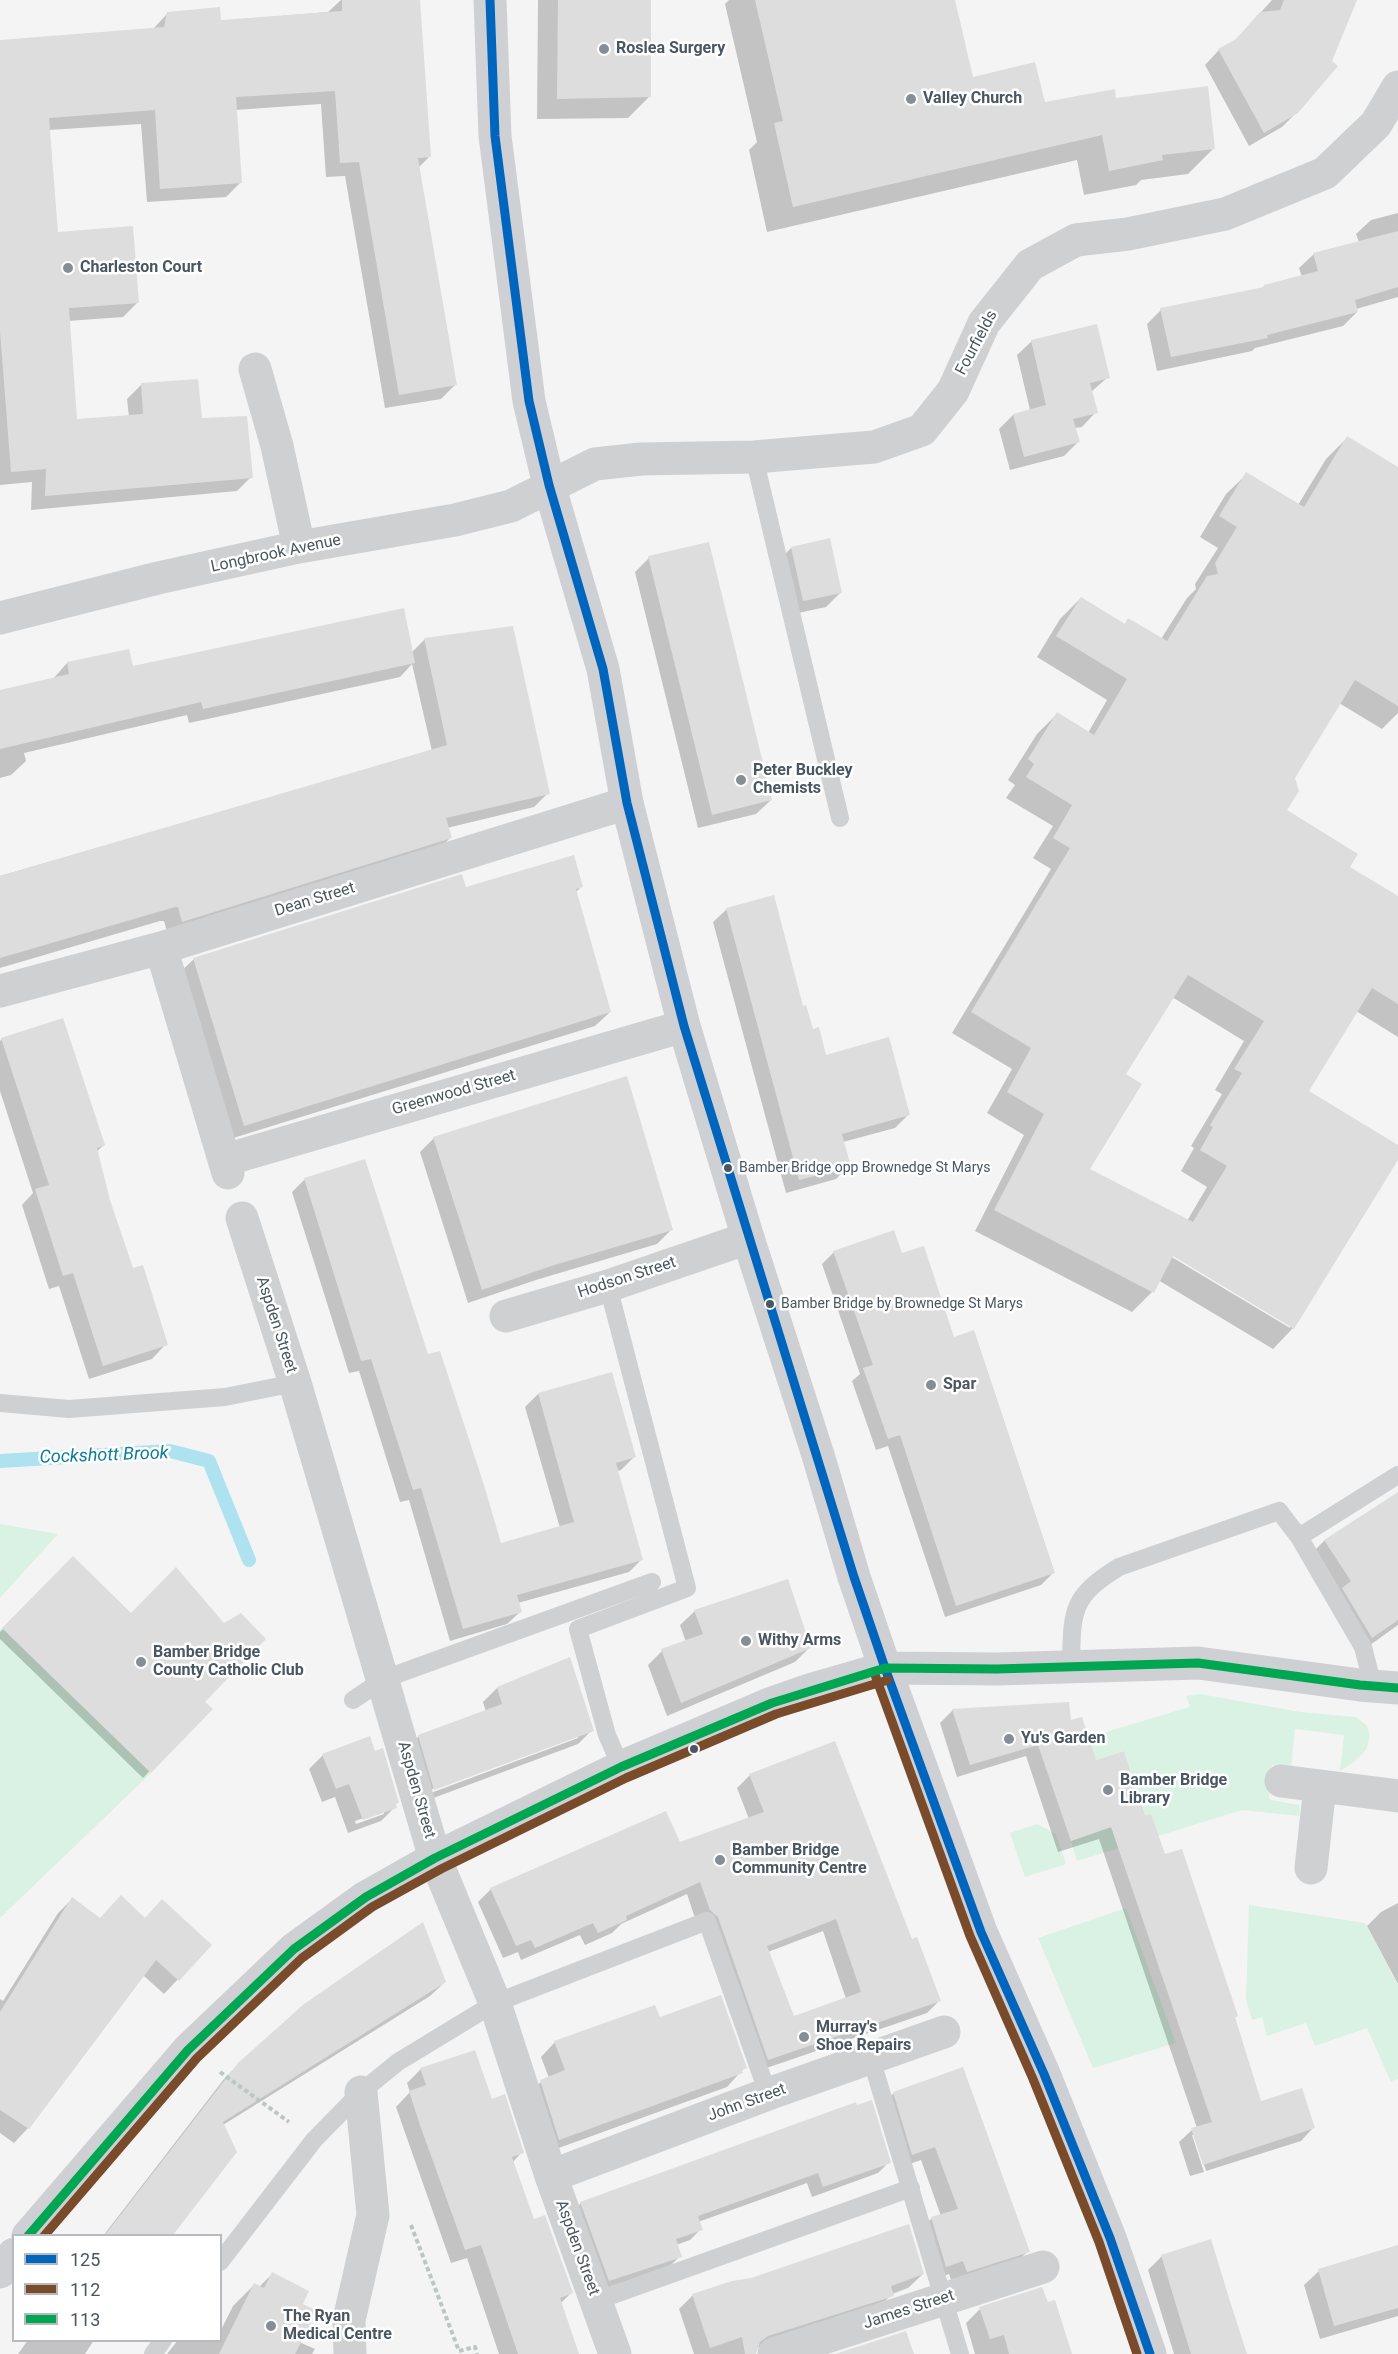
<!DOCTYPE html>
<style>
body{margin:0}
#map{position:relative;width:1398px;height:2354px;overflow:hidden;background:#f4f4f4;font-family:Roboto,sans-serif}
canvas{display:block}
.legend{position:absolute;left:12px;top:2234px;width:210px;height:108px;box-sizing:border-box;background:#fff;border:2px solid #b7bbc0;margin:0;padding:8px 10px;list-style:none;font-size:18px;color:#4a5661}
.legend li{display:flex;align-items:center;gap:12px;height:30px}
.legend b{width:30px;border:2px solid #b7bbc0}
</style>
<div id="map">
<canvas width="1398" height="2354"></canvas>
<ul class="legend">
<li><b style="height:8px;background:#0065bd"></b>125</li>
<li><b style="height:8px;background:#7a4b2a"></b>112</li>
<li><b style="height:8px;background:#00a651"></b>113</li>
</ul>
</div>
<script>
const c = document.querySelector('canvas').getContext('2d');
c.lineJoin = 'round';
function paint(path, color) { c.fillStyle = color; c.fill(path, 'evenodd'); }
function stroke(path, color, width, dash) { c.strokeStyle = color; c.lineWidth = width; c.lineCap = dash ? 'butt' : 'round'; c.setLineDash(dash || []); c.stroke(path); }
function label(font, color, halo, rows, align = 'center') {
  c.font = font + ' Roboto,sans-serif'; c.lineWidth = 5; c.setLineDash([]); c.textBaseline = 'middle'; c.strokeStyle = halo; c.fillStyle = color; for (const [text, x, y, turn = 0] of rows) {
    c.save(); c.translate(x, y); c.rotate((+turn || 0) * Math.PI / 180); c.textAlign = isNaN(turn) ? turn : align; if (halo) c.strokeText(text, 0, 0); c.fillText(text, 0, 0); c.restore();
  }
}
paint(new Path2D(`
 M 0,1524 L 58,1534 L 0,1598 Z
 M 2,1628 L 151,1773 L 0,1918 L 0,1630 Z
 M 1200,1694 L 1300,1712 L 1356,1717 L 1367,1726 L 1370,1736 L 1366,1750 L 1354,1762 L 1340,1771 L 1344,1735 L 1295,1729 L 1291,1768 L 1272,1765 L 1269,1797 L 1271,1800 L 1299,1805 L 1300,1816 L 1242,1810 L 1077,1861 L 1071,1841 L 1124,1823 L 1153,1821 L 1151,1814 L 1145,1815 L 1124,1751 L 1049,1775 L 1041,1751 L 1190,1707 L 1186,1696 Z
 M 1037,1824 L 1056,1834 L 1066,1864 L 1025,1877 L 1010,1833 Z
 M 1249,1905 L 1365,1923 L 1398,1985 L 1398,2079 L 1391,2082 L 1367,2028 L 1315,2046 L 1306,2023 L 1267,2036 L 1262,2017 L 1252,2020 L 1246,2000 Z
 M 1126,1908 L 1176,2043 L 1093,2068 L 1038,1938 Z`), '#d9f2e3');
paint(new Path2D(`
 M 341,0 L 419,0 L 430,156 L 418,168 L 455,385 L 441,399 L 385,408 L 345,176 L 326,177 L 321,104 L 235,110 L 241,182 L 226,197 L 147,202 L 141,124 L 49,130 L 56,233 L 137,303 L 123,317 L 68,321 L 75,421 L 129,417 L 127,399 L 141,385 L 201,420 L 251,477 L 237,491 L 31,510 L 32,482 L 0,485 L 0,41 L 153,29 L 168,13 L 220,21 L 328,12 Z
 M 538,0 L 649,0 L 649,97 L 628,118 L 537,119 Z
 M 729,0 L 954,0 L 972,78 L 1043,104 L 1115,99 L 1214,148 L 1188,174 L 1141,180 L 1136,185 L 1084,195 L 1077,160 L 767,232 L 749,150 L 757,142 L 725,4 Z
 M 1272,0 L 1355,0 L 1297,112 L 1282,127 L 1249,146 L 1205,65 L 1219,50 L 1234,42 Z
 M 1398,213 L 1398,297 L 1356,309 L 1357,312 L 1343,326 L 1255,348 L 1252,351 L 1157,371 L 1147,324 L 1161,310 L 1262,289 L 1264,286 L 1302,277 L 1299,268 L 1314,254 L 1359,242 L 1356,234 L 1371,220 Z
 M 1032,341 L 1108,377 L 1091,392 L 1096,412 L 1082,427 L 1074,428 L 1078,442 L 1064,456 L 1010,470 L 999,429 L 1013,415 L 1030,410 L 1017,355 Z
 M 1347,438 L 1398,469 L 1398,713 L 1382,729 L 1339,703 L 1293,777 L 1285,811 L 1348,867 L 1398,898 L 1398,1037 L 1356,1011 L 1307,1091 L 1398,1147 L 1398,1157 L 1293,1328 L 1273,1349 L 1158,1280 L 1152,1292 L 1132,1312 L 975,1231 L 1024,1135 L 987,1113 L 1012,1069 L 952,1033 L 1051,869 L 1033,858 L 1053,826 L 1006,798 L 1015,785 L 1008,780 L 1037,734 L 1057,714 L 1088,733 L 1107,700 L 1037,657 L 1060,619 L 1081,598 L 1124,625 L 1129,620 L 1161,639 L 1187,598 L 1196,589 L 1195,584 L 1218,548 L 1200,537 L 1226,494 L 1247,474 L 1298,505 L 1326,459 ZM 1172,997 L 1244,1041 L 1215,1090 L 1222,1094 L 1191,1146 L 1194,1148 L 1181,1171 L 1207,1187 L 1187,1221 L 1088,1170 L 1124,1074 ZM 1167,1251 L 1290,1325 L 1290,1328 L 1165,1253 Z
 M 791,548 L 841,592 L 826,607 L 789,615 L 777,562 Z
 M 649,558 L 771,800 L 756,814 L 698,828 L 635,572 Z
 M 512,627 L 548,793 L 534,807 L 447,828 L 450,838 L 436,852 L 168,935 L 164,921 L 160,921 L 0,968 L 0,876 L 432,751 L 412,664 L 400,677 L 189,723 L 187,715 L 24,753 L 26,761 L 11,775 L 0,778 L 0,691 L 53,679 L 67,663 L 132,667 L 412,652 L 424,640 Z
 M 581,887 L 576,892 L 610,1012 L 595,1026 L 230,1139 L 179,973 L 194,959 L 465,889 Z
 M 727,909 L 801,1008 L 825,1056 L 908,1115 L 895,1128 L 843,1142 L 849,1166 L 836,1179 L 786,1193 L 713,922 Z
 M 2,1039 L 104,1145 L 96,1152 L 109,1201 L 132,1270 L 166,1344 L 152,1359 L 89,1379 L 59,1286 L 49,1289 L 22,1205 L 33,1193 L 0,1091 L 0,1041 Z
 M 434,1138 L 671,1230 L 657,1244 L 536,1280 L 468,1303 L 420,1152 Z
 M 365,1160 L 427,1356 L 500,1545 L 560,1528 L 525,1407 L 538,1394 L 634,1457 L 621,1470 L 617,1471 L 642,1559 L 629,1572 L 518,1603 L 520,1612 L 507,1624 L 450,1641 L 409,1500 L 400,1502 L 359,1371 L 349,1373 L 292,1192 L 304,1180 Z
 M 834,1252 L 901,1255 L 953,1339 L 1053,1573 L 1041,1585 L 945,1617 L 888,1446 L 876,1450 L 852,1381 L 860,1374 L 822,1264 Z
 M 1398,1493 L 1398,1625 L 1366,1648 L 1310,1555 L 1324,1541 Z
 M 73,1558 L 210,1709 L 143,1778 L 0,1639 L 0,1632 Z
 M 695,1611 L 809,1648 L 795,1662 L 667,1716 L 648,1665 L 662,1651 L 686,1642 L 680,1625 Z
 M 497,1688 L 592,1730 L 578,1744 L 420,1803 L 405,1751 L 419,1736 L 486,1712 L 483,1702 ZM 578,1735 L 578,1738 L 428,1794 L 427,1791 Z
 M 953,1710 L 1069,1722 L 1095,1762 L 1145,1817 L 1237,2016 L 1233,2019 L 1260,2103 L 1313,2128 L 1301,2141 L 1206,2171 L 1195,2135 L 1192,2135 L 1204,2172 L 1190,2176 L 1179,2142 L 1192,2130 L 1197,2128 L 1099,1839 L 1058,1852 L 1026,1756 L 957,1777 L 940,1723 Z
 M 323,1755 L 395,1807 L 381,1821 L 348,1833 L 335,1797 L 322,1802 L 309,1769 ZM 384,1811 L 384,1814 L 356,1824 L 355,1821 Z
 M 750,1775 L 912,1941 L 940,2000 L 927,2013 L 755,2072 L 705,1930 L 697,1924 L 687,1894 L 621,1924 L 612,1933 L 585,1945 L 580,1935 L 521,1960 L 518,1952 L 503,1958 L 478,1902 L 491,1889 L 679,1844 L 749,1819 L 737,1788 ZM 823,1931 L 846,1999 L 793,2017 L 768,1952 Z
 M 72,1899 L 99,1920 L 144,1919 L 210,1945 L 164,1994 L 143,1975 L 28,2128 L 14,2143 L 0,2133 L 0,1999 L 3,2001 L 58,1913 Z
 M 1398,1903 L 1398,1984 L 1367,1926 L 1381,1912 Z
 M 445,1982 L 430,1996 L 223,2125 L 236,2152 L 170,2236 L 103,2236 L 224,2079 L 239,2064 Z
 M 659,2019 L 745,2067 L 727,2087 L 545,2153 L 526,2096 L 541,2082 L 549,2078 L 541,2057 L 555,2042 Z
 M 421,2069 L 491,2101 L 522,2152 L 512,2163 L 533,2221 L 571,2293 L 560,2304 L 577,2354 L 499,2354 L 467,2258 L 451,2263 L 396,2107 L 410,2092 L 407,2083 Z
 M 894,2093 L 1028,2251 L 1014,2265 L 953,2285 L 949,2274 L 932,2280 L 917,2233 L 931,2219 L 941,2216 L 921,2160 L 898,2168 L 880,2107 Z
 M 889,2162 L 878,2173 L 812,2197 L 807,2183 L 698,2222 L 701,2229 L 690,2240 L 676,2245 L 680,2256 L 669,2267 L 598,2291 L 570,2215 L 581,2203 Z
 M 1398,2248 L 1398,2316 L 1320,2339 L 1304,2285 L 1319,2271 Z
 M 1162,2256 L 1245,2354 L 1174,2354 L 1148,2270 Z
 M 272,2274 L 301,2304 L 299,2342 L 315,2349 L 312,2354 L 167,2354 L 178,2340 L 220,2340 L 220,2332 L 233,2306 L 254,2285 L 259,2287 Z
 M 923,2274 L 908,2288 L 892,2294 L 878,2309 L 754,2349 L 754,2354 L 694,2354 L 679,2309 L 693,2295 Z
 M 980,2309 L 1070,2354 L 975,2354 L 966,2323 Z
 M 28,2340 L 94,2340 L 85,2354 L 18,2354 Z`), '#0003');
stroke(new Path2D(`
 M 0,1461 L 170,1451 L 209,1461 L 249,1560`), '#aee2f0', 14);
paint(new Path2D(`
 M 342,0 L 420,0 L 431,157 L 418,158 L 457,385 L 399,395 L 359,162 L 340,163 L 335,91 L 236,97 L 242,183 L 160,189 L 155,110 L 49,118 L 58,232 L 133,226 L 139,303 L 69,308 L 77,419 L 143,414 L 141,383 L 198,379 L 202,418 L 247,416 L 253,478 L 45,496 L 46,469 L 11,472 L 0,331 L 0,40 L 164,27 L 167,12 L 220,7 L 221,20 L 342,11 Z
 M 558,0 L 651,0 L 651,97 L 557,99 Z
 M 755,0 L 955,0 L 973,77 L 1035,62 L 1045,102 L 1115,89 L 1116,98 L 1208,86 L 1215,149 L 1162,155 L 1163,160 L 1109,171 L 1102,135 L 793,207 L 774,123 L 783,121 Z
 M 1284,0 L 1357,0 L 1332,61 L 1338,66 L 1298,113 L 1264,133 L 1218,49 L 1236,39 L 1260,12 L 1280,10 Z
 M 1398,231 L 1398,287 L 1355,300 L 1358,312 L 1267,335 L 1268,338 L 1171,357 L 1160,308 L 1264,287 L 1264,285 L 1318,271 L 1313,253 Z
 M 1097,324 L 1110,378 L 1090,383 L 1098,413 L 1073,419 L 1080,442 L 1024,457 L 1013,414 L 1046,405 L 1031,340 Z
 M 1347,436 L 1398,467 L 1398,706 L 1355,680 L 1295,778 L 1299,791 L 1287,810 L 1358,854 L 1350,867 L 1398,896 L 1398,1004 L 1372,988 L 1309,1091 L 1398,1145 L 1398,1160 L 1294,1329 L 1173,1256 L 1154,1293 L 994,1210 L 1044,1114 L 1007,1092 L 1031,1048 L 971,1012 L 1070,848 L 1053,838 L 1072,805 L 1026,777 L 1034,764 L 1028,759 L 1057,712 L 1094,735 L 1127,679 L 1056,636 L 1081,597 L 1125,624 L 1128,618 L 1167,641 L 1207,576 L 1218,574 L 1215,563 L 1237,527 L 1219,516 L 1246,472 L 1304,507 ZM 1188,975 L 1264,1021 L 1234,1069 L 1242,1073 L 1210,1125 L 1213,1127 L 1200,1150 L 1227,1166 L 1193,1222 L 1090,1169 L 1142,1084 L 1126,1074 Z
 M 830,538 L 842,593 L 803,601 L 791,547 Z
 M 709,542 L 772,800 L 712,815 L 648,556 Z
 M 404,608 L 415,663 L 203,709 L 201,702 L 0,749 L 0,690 L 69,674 L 67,662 L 129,649 L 133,666 Z
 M 513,626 L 550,794 L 446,818 L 452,838 L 182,922 L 178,907 L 175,907 L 0,958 L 0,876 L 447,745 L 424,638 Z
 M 574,855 L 583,887 L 576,889 L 611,1012 L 244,1126 L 193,958 L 462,874 L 466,887 Z
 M 774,895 L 803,1006 L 806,1005 L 813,1029 L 819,1027 L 826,1055 L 889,1037 L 910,1115 L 842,1134 L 851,1167 L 799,1180 L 726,908 Z
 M 63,1018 L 105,1145 L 97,1148 L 110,1200 L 133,1268 L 143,1265 L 168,1345 L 103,1366 L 73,1273 L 63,1276 L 35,1189 L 49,1185 L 1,1038 Z
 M 627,1076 L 673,1230 L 551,1266 L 482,1290 L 433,1137 Z
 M 365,1159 L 428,1354 L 440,1351 L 484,1485 L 501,1543 L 574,1522 L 538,1393 L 612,1372 L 636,1457 L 616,1463 L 643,1560 L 517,1595 L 522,1612 L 463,1629 L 421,1488 L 413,1490 L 371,1359 L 361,1361 L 304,1178 Z
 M 894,1230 L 902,1253 L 924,1246 L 954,1337 L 974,1330 L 1055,1573 L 956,1606 L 900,1435 L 888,1439 L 863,1368 L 873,1365 L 833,1251 Z
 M 1398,1492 L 1398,1620 L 1372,1638 L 1342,1588 L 1351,1581 L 1324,1540 Z
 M 73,1556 L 131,1613 L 176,1567 L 224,1623 L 241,1613 L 266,1639 L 205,1702 L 213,1709 L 151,1773 L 2,1628 Z
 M 788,1579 L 811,1648 L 681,1703 L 661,1649 L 703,1634 L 694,1610 Z
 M 570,1657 L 594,1731 L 434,1790 L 418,1735 L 502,1704 L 497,1687 Z
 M 1069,1702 L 1071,1720 L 1082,1717 L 1096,1760 L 1124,1751 L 1145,1815 L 1151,1814 L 1165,1854 L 1182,1849 L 1238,2016 L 1235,2017 L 1261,2101 L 1302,2088 L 1315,2128 L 1203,2165 L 1191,2128 L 1212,2122 L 1111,1827 L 1071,1841 L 1038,1745 L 970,1765 L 952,1709 Z
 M 370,1736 L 375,1751 L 383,1748 L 399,1803 L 396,1804 L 397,1808 L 363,1820 L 349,1784 L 336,1789 L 322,1754 Z
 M 835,1741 L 912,1939 L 917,1937 L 941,2001 L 768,2060 L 718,1917 L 710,1910 L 700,1882 L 626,1916 L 627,1920 L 598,1933 L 593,1923 L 535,1948 L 531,1940 L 516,1946 L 490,1888 L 666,1811 L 680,1842 L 764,1812 L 749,1774 ZM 836,1919 L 861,1992 L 794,2016 L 767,1946 Z
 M 121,1895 L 145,1918 L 162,1899 L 212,1945 L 179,1981 L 156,1960 L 29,2129 L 0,2110 L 0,2012 L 72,1897 L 100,1918 Z
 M 423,1922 L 446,1982 L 223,2122 L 237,2152 L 173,2235 L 105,2235 L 238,2063 L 304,2004 Z
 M 721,1995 L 747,2068 L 741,2070 L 743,2073 L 559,2140 L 540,2080 L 565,2070 L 554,2041 L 655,2005 L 660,2017 Z
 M 475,2050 L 492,2099 L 505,2094 L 524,2153 L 512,2157 L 534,2219 L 545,2215 L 573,2293 L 560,2298 L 579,2354 L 518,2354 L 481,2245 L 465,2250 L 420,2125 L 409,2091 L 426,2085 L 420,2068 Z
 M 963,2067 L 1030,2252 L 967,2272 L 963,2261 L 946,2267 L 931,2217 L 958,2209 L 935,2147 L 912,2155 L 893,2092 Z
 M 872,2100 L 891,2163 L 823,2187 L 818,2173 L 698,2216 L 703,2230 L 676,2239 L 682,2257 L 609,2281 L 580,2202 L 856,2102 L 857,2105 Z
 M 909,2224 L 924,2274 L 891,2286 L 894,2296 L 768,2336 L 760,2342 L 756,2354 L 745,2354 L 742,2337 L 710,2348 L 692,2294 L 732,2281 L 751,2278 Z
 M 1211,2239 L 1229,2298 L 1247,2354 L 1191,2354 L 1183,2328 L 1161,2255 Z
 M 1398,2245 L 1398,2308 L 1334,2326 L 1318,2269 Z
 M 272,2272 L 309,2291 L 303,2304 L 317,2311 L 295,2354 L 219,2354 L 254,2283 L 264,2288 Z
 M 1042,2287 L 1048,2302 L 1055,2300 L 1072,2354 L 1009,2354 L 1004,2335 L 990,2339 L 979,2307 Z
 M 906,2331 L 914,2354 L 835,2354 Z`), '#ddddde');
stroke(new Path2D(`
 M 220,2072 L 289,2122
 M 411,2225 L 459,2351 L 475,2347 L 477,2354`), '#bcc7c4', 4, [4.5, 3]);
stroke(new Path2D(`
 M 754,457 L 840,818
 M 608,1286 L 687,1588 L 578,1629 L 607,1735 L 621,1767
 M 0,1403 L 69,1409 L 225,1397 L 295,1383
 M 1299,1537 L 1398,1475
 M 1071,1667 C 1072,1612 1070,1597 1119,1567 L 1279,1511 L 1299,1537 L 1363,1647 L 1373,1686
 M 353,1700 L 384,1679 L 652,1582
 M 871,2058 L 960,2354
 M 220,2262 L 314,2140 L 361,2092 L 398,2062 L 495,2003 L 707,1921 L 768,2094
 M 596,2301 L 911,2188
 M 153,2354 L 163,2340`), '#ced0d2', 18);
stroke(new Path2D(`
 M 255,369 L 277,446 L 299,547
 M 0,618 L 158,578 L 299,547 L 455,520 L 511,506 L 595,464 L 641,459 L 754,457 L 874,447 L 922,430 L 953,391 L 984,323 L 1030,265 L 1076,240 L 1128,234 L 1225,214 L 1325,173 L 1376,124 L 1398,87
 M 161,948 L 228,1173
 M 0,991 L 161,948 L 627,803
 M 225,1160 L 684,1026
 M 242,1218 L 295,1383 L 435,1858 L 495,2003 L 551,2176 L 615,2354
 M 506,1316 L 608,1286 L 748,1238
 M 1281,1781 L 1398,1796
 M 1311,1868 L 1320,1786
 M 551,2176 L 768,2094 L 944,2032
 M 350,2354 L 349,2320 L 373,2215 L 361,2092
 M 774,2354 L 1043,2267`), '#ced0d2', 33);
stroke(new Path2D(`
 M 490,0 L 495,136 L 529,401 L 549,485 L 603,669 L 627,803 L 684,1026 L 748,1238 L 818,1455 L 854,1577 L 885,1668 L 981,1932 L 1044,2074 L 1110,2238 L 1150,2354
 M 28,2236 L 188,2050 L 294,1949 L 366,1897 L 435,1858 L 621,1767 L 772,1703 L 809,1690 L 885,1668 L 997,1669 L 1198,1663 L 1360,1685 L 1398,1688
 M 0,2272 L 14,2254`), '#ced0d4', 33);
stroke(new Path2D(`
 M 490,0 L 495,136 L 529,401 L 549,485 L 603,669 L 627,803 L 684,1026 L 854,1577 L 885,1668 L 981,1932 L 1044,2074 L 1110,2238 L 1150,2354`), '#0065bd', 9);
stroke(new Path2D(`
 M 874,1672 L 970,1936 L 1033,2079 L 1099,2242 L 1137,2354
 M 44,2236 L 197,2058 L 302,1958 L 372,1907 L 441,1869 L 626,1778 L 776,1714 L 888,1680`), '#7a4b2a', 9);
stroke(new Path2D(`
 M 28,2236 L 188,2050 L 294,1949 L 366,1897 L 435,1858 L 621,1767 L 772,1703 L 885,1668 L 997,1669 L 1198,1663 L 1360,1685 L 1398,1688`), '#00a651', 9);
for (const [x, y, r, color] of [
 [604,49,6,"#868d94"],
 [911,99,6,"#868d94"],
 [68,268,6,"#868d94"],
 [741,780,6,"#868d94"],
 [728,1168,5,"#4a5661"],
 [770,1304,5,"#4a5661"],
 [931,1385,6,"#868d94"],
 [746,1641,6,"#868d94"],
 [141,1662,6,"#868d94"],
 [1009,1739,6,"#868d94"],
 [694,1749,5,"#4a5661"],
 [1108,1790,6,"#868d94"],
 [720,1860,6,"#868d94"],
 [804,2037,6,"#868d94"],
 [271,2326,6,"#868d94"]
]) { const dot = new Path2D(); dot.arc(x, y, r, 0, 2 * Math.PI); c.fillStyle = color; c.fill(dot); stroke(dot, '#fff', 2); }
label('14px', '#4a5661', '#fff', [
 ["Bamber Bridge opp Brownedge St Marys",739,1168],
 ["Bamber Bridge by Brownedge St Marys",781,1304]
], 'left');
label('bold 16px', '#4a5661', '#fff', [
 ["Roslea Surgery",616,49],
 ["Valley Church",923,99],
 ["Charleston Court",80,268],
 ["Peter Buckley",753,771],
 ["Chemists",753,789],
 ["Spar",943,1385],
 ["Withy Arms",758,1641],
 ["Bamber Bridge",153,1653],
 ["County Catholic Club",153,1671],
 ["Yu's Garden",1021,1739],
 ["Bamber Bridge",1120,1781],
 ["Library",1120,1799],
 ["Bamber Bridge",732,1851],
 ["Community Centre",732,1869],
 ["Murray's",816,2028],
 ["Shoe Repairs",816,2046],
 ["The Ryan",283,2317],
 ["Medical Centre",283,2335]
], 'left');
label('16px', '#4a5661', '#fff', [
 ["Fourfields",977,343,-62],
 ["Longbrook Avenue",276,554,-12],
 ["Dean Street",315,900,-17],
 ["Greenwood Street",454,1093,-16],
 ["Hodson Street",627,1278,-18],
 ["Aspden Street",276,1325,72],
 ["Aspden Street",416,1790,74],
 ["John Street",747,2103,-20],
 ["Aspden Street",577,2248,70],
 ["James Street",909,2310,-18]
]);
label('italic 18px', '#0c7c9b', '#fff', [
 ["Cockshott Brook",104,1456,-2]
]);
</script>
